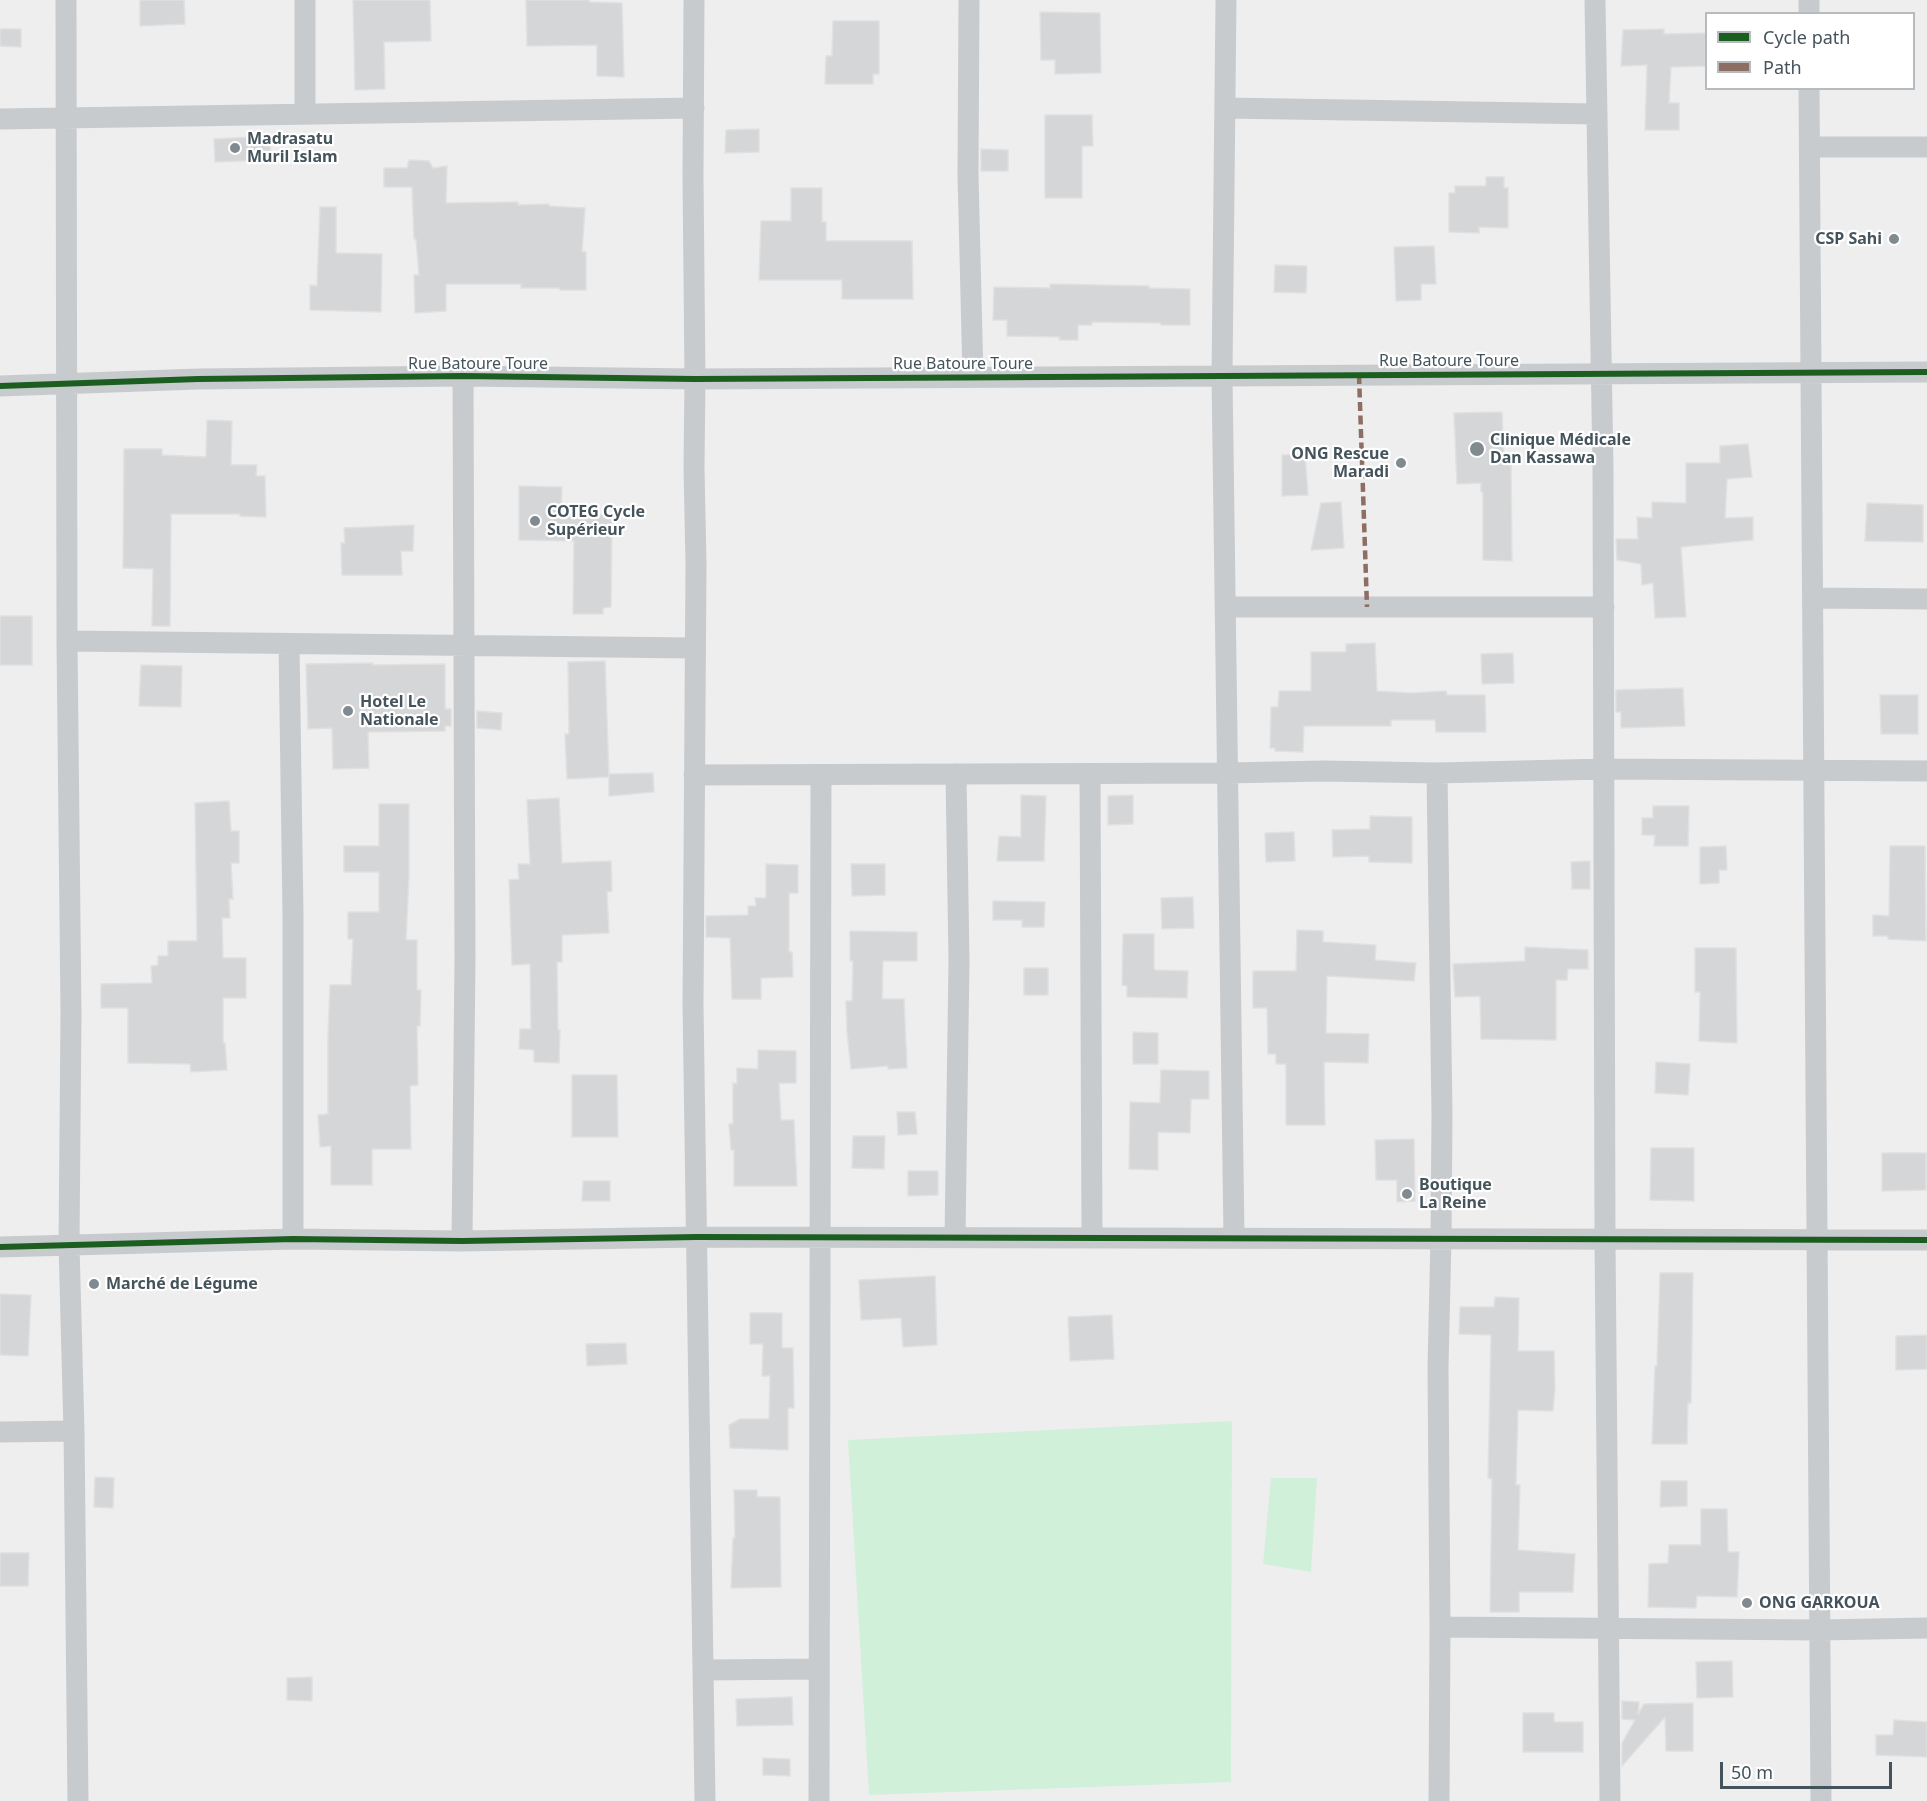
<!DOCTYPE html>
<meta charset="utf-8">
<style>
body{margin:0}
#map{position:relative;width:1927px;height:1801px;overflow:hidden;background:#efeeee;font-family:"Noto Sans",sans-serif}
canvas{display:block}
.legend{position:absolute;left:1705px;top:12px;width:210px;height:78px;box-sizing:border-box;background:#fff;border:2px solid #b5bbbe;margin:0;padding:8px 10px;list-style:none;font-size:18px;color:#45545c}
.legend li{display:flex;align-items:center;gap:12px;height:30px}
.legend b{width:30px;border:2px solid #b5bbbe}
.scale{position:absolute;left:1720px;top:1762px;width:172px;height:27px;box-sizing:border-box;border:3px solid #45545c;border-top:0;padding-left:8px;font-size:18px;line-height:21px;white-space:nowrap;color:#45545c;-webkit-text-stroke:4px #fff;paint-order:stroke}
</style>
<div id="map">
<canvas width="1927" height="1801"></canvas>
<ul class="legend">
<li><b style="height:8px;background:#1b5e20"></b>Cycle path</li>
<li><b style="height:8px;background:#8d6e63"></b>Path</li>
</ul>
<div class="scale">50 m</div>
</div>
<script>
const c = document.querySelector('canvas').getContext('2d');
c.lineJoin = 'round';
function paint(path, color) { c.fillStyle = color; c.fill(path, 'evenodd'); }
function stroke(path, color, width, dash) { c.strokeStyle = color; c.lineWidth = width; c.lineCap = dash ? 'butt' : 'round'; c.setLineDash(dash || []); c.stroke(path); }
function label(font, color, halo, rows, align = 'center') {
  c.font = font + ' "Noto Sans",sans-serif'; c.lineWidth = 4.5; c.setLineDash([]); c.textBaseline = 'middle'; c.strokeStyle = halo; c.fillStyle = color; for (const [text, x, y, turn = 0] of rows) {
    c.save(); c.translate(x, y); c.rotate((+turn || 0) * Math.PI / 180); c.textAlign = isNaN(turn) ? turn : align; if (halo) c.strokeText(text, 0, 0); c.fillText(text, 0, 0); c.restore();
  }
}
paint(new Path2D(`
 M 1232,1421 L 1231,1782 L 869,1795 L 848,1440 Z
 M 1271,1478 L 1317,1478 L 1311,1572 L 1263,1564 Z`), '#d1f0d9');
const building = new Path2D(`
 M 140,0 L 184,0 L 185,24 L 140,26 Z
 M 353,0 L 430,0 L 431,41 L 384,42 L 385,89 L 355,90 Z
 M 526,0 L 589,0 L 589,2 L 622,3 L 624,77 L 597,76 L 597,45 L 527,46 Z
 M 1040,12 L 1100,13 L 1101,73 L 1055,74 L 1055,60 L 1041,60 Z
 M 833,21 L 879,21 L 879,74 L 873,74 L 873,84 L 825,84 L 826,56 L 832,56 Z
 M 0,29 L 21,29 L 21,47 L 0,46 Z
 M 1664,29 L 1664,34 L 1707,33 L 1707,66 L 1671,67 L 1669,103 L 1679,103 L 1679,130 L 1645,130 L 1647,65 L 1621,66 L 1623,30 Z
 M 1045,115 L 1092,115 L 1093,146 L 1082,146 L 1082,198 L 1045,198 Z
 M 759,129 L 759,152 L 725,153 L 726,130 Z
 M 270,136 L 271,160 L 215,162 L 214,139 Z
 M 981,149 L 1008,150 L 1008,171 L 981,171 Z
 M 409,160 L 429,161 L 433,168 L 447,166 L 446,203 L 518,202 L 518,205 L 549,204 L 549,206 L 585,208 L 582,252 L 586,252 L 586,290 L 560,290 L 560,288 L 521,288 L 521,284 L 446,284 L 446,311 L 415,313 L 414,275 L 419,275 L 416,239 L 414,239 L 412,187 L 384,187 L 384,168 L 407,168 Z
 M 1486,177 L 1504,177 L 1504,188 L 1508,188 L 1508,228 L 1479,227 L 1479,233 L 1449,232 L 1449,193 L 1455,193 L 1455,186 L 1486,186 Z
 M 791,188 L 822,188 L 822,222 L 826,222 L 826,241 L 912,241 L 913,299 L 842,299 L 842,280 L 759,280 L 761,221 L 791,221 Z
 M 320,207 L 336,207 L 336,253 L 382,254 L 381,312 L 310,310 L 310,285 L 317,286 Z
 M 1434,246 L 1436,284 L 1421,284 L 1421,300 L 1396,301 L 1394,247 Z
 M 1275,265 L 1307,266 L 1306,293 L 1274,292 Z
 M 1050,284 L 1149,286 L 1149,288 L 1190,289 L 1190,325 L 1161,325 L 1161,323 L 1092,322 L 1092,325 L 1078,325 L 1078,340 L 1059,340 L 1060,337 L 1007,336 L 1007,320 L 993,320 L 994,287 L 1050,288 Z
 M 1502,412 L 1504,463 L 1511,463 L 1512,561 L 1483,560 L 1483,492 L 1481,492 L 1481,483 L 1457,484 L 1454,413 Z
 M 207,420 L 232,421 L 231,465 L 257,465 L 256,476 L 265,476 L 266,517 L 240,516 L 240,514 L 171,514 L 170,626 L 152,626 L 153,569 L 123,568 L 124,449 L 162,449 L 162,455 L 206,457 Z
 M 1748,444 L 1752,477 L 1727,479 L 1725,518 L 1753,517 L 1753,540 L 1681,547 L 1686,617 L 1655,618 L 1653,583 L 1642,585 L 1641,564 L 1617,560 L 1616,539 L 1638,539 L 1637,517 L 1652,518 L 1652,502 L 1686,503 L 1686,463 L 1720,463 L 1720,446 Z
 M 1305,454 L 1308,495 L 1282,496 L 1282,455 Z
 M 519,486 L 562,487 L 561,515 L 612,515 L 611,607 L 603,608 L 603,614 L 573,614 L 574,541 L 519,540 Z
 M 1341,502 L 1344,548 L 1311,550 L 1321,503 Z
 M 1867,503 L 1923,505 L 1923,542 L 1865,541 Z
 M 414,525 L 413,551 L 401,551 L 402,575 L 342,575 L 341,543 L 345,543 L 344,528 Z
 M 0,616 L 32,616 L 32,665 L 0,665 Z
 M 1375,643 L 1377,691 L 1411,693 L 1446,691 L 1447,695 L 1485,695 L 1486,732 L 1436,732 L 1435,720 L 1391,720 L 1391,726 L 1304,726 L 1303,752 L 1275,751 L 1275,748 L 1270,748 L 1271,707 L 1278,707 L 1279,691 L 1311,691 L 1311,652 L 1346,652 L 1346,644 Z
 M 1513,653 L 1514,683 L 1482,684 L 1481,654 Z
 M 605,661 L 609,777 L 567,779 L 565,734 L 569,734 L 568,662 Z
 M 373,663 L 373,665 L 445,664 L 445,709 L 451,709 L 451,726 L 445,726 L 445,731 L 368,732 L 369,768 L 333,769 L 332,728 L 308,729 L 306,664 Z
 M 141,665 L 182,666 L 181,707 L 139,706 Z
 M 1683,688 L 1685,726 L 1621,728 L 1621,712 L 1616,712 L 1616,690 Z
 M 1880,695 L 1918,695 L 1918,734 L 1881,734 Z
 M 477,711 L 502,713 L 501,730 L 477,728 Z
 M 653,773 L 654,792 L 609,796 L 609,774 Z
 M 1021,795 L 1046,796 L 1044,861 L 997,861 L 999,836 L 1021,837 Z
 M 1133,795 L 1133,824 L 1108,825 L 1108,796 Z
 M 559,798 L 562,863 L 611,861 L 612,891 L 607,892 L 609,933 L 562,935 L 562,962 L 557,962 L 558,1030 L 560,1030 L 559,1063 L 534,1062 L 534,1050 L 519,1049 L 520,1029 L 531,1029 L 530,964 L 512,965 L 509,880 L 519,879 L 518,864 L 530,864 L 527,800 Z
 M 229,801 L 231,831 L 239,831 L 239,863 L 231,863 L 233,899 L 229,899 L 230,918 L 222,918 L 223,958 L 246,958 L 246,998 L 223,998 L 223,1043 L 225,1043 L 227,1070 L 191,1072 L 190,1064 L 128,1063 L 128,1008 L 101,1008 L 101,984 L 152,983 L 151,966 L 158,965 L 158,956 L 168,956 L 168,941 L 197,941 L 195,803 Z
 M 379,804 L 409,804 L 409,875 L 406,940 L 417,940 L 417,990 L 421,990 L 420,1026 L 417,1026 L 418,1085 L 410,1086 L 411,1149 L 372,1149 L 372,1185 L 331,1185 L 331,1146 L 320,1147 L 318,1115 L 328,1114 L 328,1036 L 330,985 L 351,985 L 353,939 L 348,939 L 348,912 L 379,912 L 379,872 L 344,872 L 344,846 L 379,846 Z
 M 1653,806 L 1689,806 L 1688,846 L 1654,846 L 1655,835 L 1642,835 L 1642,818 L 1653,818 Z
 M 1370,816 L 1412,817 L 1412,863 L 1369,862 L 1369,856 L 1333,857 L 1332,830 L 1370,829 Z
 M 1294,832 L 1295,861 L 1266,862 L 1265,833 Z
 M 1726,846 L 1727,870 L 1719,870 L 1719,883 L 1700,884 L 1700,847 Z
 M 1890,846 L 1925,846 L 1926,941 L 1888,939 L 1888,936 L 1873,936 L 1873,915 L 1889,916 Z
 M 1590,861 L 1590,889 L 1572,889 L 1571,862 Z
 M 766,864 L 798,865 L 798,893 L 789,893 L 789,952 L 792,952 L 793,977 L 761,978 L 761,999 L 732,999 L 730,938 L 706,937 L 706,916 L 748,915 L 748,906 L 756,906 L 755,898 L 766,898 Z
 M 851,864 L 885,864 L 885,895 L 852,896 Z
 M 1193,897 L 1194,928 L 1162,929 L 1161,898 Z
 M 993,901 L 1045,902 L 1044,927 L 1022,927 L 1022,920 L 993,920 Z
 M 1297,930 L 1323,931 L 1323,942 L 1376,945 L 1375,960 L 1416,963 L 1414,981 L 1327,976 L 1326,1033 L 1369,1034 L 1368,1063 L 1326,1062 L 1324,1063 L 1325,1125 L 1286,1125 L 1286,1064 L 1276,1064 L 1276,1054 L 1268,1054 L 1267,1008 L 1253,1008 L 1253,971 L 1296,971 Z
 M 850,931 L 917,932 L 917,961 L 883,961 L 882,999 L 904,999 L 907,1068 L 888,1069 L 888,1066 L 851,1069 L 847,1032 L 846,1001 L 852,1001 L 853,961 L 850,961 Z
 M 1123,934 L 1154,934 L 1154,968 L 1155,970 L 1188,971 L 1187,998 L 1127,997 L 1127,986 L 1122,985 Z
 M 1525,947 L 1588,950 L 1588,969 L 1568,969 L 1567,980 L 1556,980 L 1556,1040 L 1481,1039 L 1480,996 L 1455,997 L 1453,964 L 1525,961 Z
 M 1695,948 L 1736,948 L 1737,1043 L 1699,1041 L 1700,992 L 1695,992 Z
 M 1024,968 L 1048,968 L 1048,995 L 1024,995 Z
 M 1133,1032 L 1158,1033 L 1158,1064 L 1133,1064 Z
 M 758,1050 L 796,1051 L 796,1083 L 779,1083 L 781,1120 L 794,1120 L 797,1186 L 734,1186 L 734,1150 L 731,1150 L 729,1124 L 733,1124 L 733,1083 L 737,1084 L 737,1068 L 758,1069 Z
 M 1656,1062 L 1690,1064 L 1688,1095 L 1655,1093 Z
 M 1161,1070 L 1209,1071 L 1209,1099 L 1191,1099 L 1190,1133 L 1158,1132 L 1158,1170 L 1129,1169 L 1130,1102 L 1160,1103 Z
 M 572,1075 L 617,1075 L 618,1137 L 572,1137 Z
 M 897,1112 L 915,1112 L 917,1134 L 898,1135 Z
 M 853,1136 L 885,1136 L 884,1169 L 852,1168 Z
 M 1414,1139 L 1415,1201 L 1397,1202 L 1397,1180 L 1376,1180 L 1375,1140 Z
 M 1651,1148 L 1694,1148 L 1694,1201 L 1650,1200 Z
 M 1882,1153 L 1926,1153 L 1926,1190 L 1882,1191 Z
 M 908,1171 L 938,1171 L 938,1195 L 908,1196 Z
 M 583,1181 L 610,1181 L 610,1201 L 582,1201 Z
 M 1660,1273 L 1693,1273 L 1691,1403 L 1688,1403 L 1687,1444 L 1652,1444 L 1655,1366 L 1657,1366 Z
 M 935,1276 L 937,1345 L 903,1347 L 901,1318 L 861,1320 L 859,1280 Z
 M 0,1294 L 31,1295 L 28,1356 L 0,1355 Z
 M 1495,1297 L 1519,1298 L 1518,1351 L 1554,1351 L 1555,1388 L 1553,1411 L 1518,1410 L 1516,1485 L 1520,1485 L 1518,1550 L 1575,1554 L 1573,1592 L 1519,1592 L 1519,1612 L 1490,1612 L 1492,1479 L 1488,1478 L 1491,1335 L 1459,1334 L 1460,1307 L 1494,1307 Z
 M 750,1313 L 782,1313 L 782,1348 L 793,1348 L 794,1408 L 788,1408 L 788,1450 L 730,1448 L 729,1425 L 740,1419 L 769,1419 L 770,1376 L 762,1376 L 763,1344 L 750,1344 Z
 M 1112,1315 L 1114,1359 L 1070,1361 L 1068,1317 Z
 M 1927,1335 L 1927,1369 L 1896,1370 L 1896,1336 Z
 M 626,1343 L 627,1364 L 587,1366 L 586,1344 Z
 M 95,1477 L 114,1478 L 113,1508 L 94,1507 Z
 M 1661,1481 L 1687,1481 L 1687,1506 L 1660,1507 Z
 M 734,1490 L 757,1490 L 757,1497 L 780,1497 L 781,1587 L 731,1588 L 733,1538 L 735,1538 Z
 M 1701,1509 L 1727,1509 L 1728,1552 L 1739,1552 L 1737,1597 L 1697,1596 L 1696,1608 L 1648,1607 L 1649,1564 L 1668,1563 L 1669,1545 L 1701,1545 Z
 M 0,1553 L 29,1553 L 28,1586 L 0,1586 Z
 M 1732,1661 L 1733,1697 L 1697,1698 L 1696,1662 Z
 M 312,1677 L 312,1701 L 287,1700 L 287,1678 Z
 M 792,1697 L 793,1725 L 737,1726 L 736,1699 Z
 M 1622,1701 L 1639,1702 L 1638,1714 L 1644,1704 L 1693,1703 L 1693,1751 L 1666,1751 L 1665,1717 L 1622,1766 L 1622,1743 L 1635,1720 L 1622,1719 Z
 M 1523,1713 L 1554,1713 L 1554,1722 L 1583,1722 L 1583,1752 L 1523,1752 Z
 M 1894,1720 L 1927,1722 L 1927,1757 L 1876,1755 L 1876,1735 L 1893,1735 Z
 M 763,1758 L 790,1759 L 790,1776 L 763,1775 Z`);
paint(building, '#d5d6d7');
stroke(building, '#e0e0e1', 1.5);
stroke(new Path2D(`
 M 66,0 L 67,641 L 71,1014 L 69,1245 L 74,1431 L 78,1801
 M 305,0 L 305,114
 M 694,0 L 693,176 L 695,379 L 694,468 L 696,564 L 693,1004 L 705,1801
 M 969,0 L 968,175 L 973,377
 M 1226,0 L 1222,376 L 1234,1238
 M 1595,0 L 1603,468 L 1605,1239 L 1610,1801
 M 1809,0 L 1809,14
 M 1809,88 L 1821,1801
 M 1225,108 L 1597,114
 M 0,119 L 694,108
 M 1810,147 L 1927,147
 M 0,386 L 198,379 L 463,376 L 695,379 L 1927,372
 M 1813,598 L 1927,599
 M 1226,607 L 1604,607
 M 67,641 L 695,648
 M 289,644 L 293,915 L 293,1239
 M 1437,773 L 1442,1114 L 1441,1238 L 1438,1367 L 1440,1627 L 1439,1801
 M 1090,774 L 1092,1238
 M 694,775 L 1227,773 L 1324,771 L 1437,773 L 1604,769 L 1927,771
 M 955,1237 L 959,961 L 956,774
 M 462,1241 L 465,959 L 463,376
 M 0,1247 L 293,1239 L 462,1241 L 697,1237 L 1927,1240
 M 0,1432 L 74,1431
 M 1440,1627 L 1820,1630 L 1927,1628
 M 704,1670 L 819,1669
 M 819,1801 L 821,775`), '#c8cbce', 21);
stroke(new Path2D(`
 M 1359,375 L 1367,607`), '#8d6e63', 4.5, [9, 4.5]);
stroke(new Path2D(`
 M 0,386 L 198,379 L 463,376 L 695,379 L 1927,372
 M 0,1247 L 293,1239 L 462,1241 L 697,1237 L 1927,1240`), '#1b5e20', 6);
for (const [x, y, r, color] of [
 [235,148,6,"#808a8f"],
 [1894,239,6,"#808a8f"],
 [1477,449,8,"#808a8f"],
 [1401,463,6,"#808a8f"],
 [535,521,6,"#808a8f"],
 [348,711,6,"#808a8f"],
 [1407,1194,6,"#808a8f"],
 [94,1284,6,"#808a8f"],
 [1747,1603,6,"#808a8f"]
]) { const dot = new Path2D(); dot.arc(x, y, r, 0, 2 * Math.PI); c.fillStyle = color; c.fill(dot); stroke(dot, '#fff', 2); }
label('bold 16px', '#45545c', '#fff', [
 ["Madrasatu",247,139],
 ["Muril Islam",247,157],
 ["CSP Sahi",1882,239,"right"],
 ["Clinique Médicale",1490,440],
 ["Dan Kassawa",1490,458],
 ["ONG Rescue",1389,454,"right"],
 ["Maradi",1389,472,"right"],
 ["COTEG Cycle",547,512],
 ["Supérieur",547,530],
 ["Hotel Le",360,702],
 ["Nationale",360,720],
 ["Boutique",1419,1185],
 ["La Reine",1419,1203],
 ["Marché de Légume",106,1284],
 ["ONG GARKOUA",1759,1603]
], 'left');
label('16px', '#45545c', '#fff', [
 ["Rue Batoure Toure",1449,361],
 ["Rue Batoure Toure",478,364],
 ["Rue Batoure Toure",963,364]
]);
</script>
